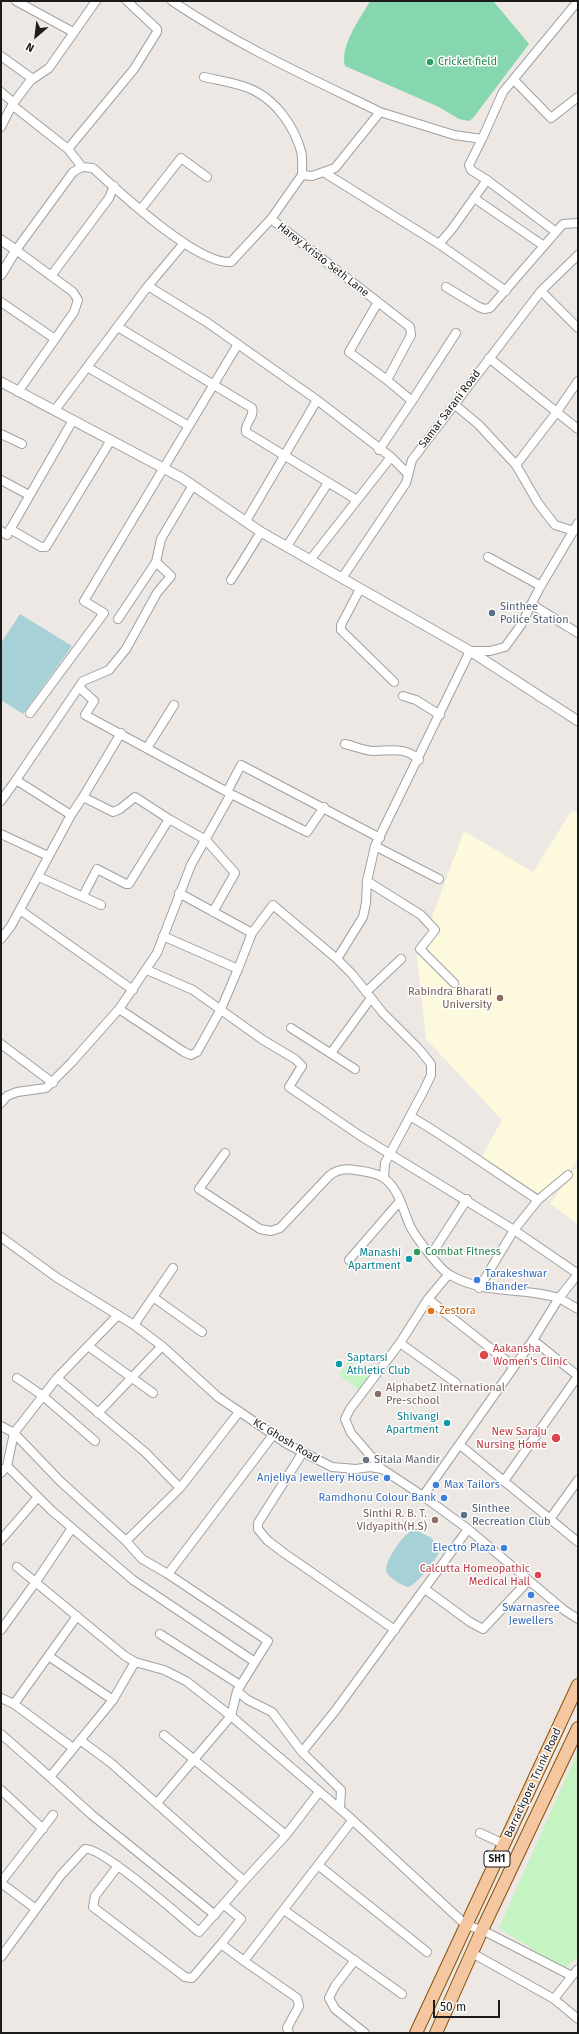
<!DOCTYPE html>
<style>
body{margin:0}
#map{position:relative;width:579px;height:2034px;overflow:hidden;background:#ede8e3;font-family:"Fira Sans",sans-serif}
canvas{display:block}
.frame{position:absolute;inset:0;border:2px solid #1c1c1c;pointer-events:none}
.north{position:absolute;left:16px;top:16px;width:40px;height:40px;-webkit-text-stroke:3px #fff;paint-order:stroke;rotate:208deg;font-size:11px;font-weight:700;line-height:16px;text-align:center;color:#1c1c1c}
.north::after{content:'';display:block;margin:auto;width:14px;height:18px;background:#1c1c1c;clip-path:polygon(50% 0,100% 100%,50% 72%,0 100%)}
.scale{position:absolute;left:433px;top:2000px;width:67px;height:18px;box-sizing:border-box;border:2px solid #1c1c1c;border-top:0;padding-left:5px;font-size:12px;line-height:14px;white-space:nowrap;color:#1c1c1c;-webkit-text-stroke:3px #fff;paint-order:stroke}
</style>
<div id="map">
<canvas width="579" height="2034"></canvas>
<div class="frame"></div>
<div class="north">N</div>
<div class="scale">50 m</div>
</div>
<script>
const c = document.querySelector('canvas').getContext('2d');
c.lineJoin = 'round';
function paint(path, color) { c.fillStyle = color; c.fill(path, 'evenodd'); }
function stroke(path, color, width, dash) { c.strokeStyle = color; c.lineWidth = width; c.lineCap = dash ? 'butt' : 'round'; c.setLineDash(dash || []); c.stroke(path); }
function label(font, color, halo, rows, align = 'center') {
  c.font = font + ' "Fira Sans",sans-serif'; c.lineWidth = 3; c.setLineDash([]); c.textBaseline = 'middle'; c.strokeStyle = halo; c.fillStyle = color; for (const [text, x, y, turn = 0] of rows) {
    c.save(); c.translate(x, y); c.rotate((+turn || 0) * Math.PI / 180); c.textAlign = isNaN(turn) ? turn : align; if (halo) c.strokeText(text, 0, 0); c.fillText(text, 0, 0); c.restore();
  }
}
paint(new Path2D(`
 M 572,810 L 578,813 L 578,1160 L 549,1200 L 481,1158 L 502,1120 L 426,1039 L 417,957 L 464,831 L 533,872 Z
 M 578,1168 L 578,1224 L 550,1204 L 574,1170 Z`), '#fcf9dc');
paint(new Path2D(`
 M 349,1361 L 370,1377 L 361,1391 L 339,1375 Z
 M 578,1751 L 578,1956 L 564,1969 L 499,1928 Z`), '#c3f4c2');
paint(new Path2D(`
 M 370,1 L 491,1 L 494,2 L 529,44 L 473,118 L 469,121 L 459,119 L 439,107 L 345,66 C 340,45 360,19 370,1 Z`), '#86d6af');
paint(new Path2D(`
 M 20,614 L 72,646 L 23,714 L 1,700 L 1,643 Z
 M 414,1529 L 430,1537 L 441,1549 C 437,1558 417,1585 408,1587 C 401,1585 391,1579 387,1573 C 382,1563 405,1532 414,1529 Z`), '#a6d1d7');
const minor = new Path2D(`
 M 16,1 L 73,32
 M 172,1 C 239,46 308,77 380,112
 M 1,56 L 33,79
 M 204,77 C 221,81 240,83 255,91 C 278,103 294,127 301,151 C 303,158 302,168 302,175
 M 514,80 L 551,118 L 578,97
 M 1,92 L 14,103
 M 12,105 L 68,149 L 82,167
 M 1,127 L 12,105 L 30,81 L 49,68 L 96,1
 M 482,139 L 469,165 L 471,170 L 487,180
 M 68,149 L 134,69 L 157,32 L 157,29 L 127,1
 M 325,173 L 439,244 L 452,229 L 487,180 L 556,232
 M 474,198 L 544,246
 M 141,209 L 181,158 L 207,177
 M 271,219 L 410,327 L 411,335 L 387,380 L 412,401 L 379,450
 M 439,244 L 506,291
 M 51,276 L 109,198 L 114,186
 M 148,286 L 184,243
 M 446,287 L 479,307 L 484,309 L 490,308 L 563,224 L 578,223
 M 541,291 L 578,328
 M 1,302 L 55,339
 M 378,302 L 349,352 L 387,380
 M 118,327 L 252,408 C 255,417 244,423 246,432 L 357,500
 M 489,358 L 578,429
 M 87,367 L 189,426
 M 18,392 L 74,312 L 78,300 L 73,292 L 16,250 L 73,172 L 82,167 L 93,168 C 119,192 197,265 231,262 L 271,219 L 302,175 L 312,176 L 335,168 L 380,112 L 454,135 L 482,139 L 503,92 L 578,1
 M 412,401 L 456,333
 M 455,405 L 479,425 L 516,465 L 538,503 L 555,525 L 574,531
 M 55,410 L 148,286 L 208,323 L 317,400
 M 1,434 L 22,444
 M 516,465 L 556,413 L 578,381
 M 1,480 L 29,495
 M 246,521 L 317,400 L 391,457 L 407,473
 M 10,529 L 41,547 L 46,547 L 111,440
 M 1,531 L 7,535 L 73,420
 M 287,546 L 328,483
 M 488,557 L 541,586
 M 310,560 L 391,457
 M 342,578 L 406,483 L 412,460 L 541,291 L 578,255
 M 231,580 L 261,532
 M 360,589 L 341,625 L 341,630 L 394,682
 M 531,604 L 578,633
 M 118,619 L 156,562
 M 79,687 L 94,701 L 85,715 L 231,794
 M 403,696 L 416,700 L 440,715
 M 30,713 L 104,613 L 84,601 L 238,344
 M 345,744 C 354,746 365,751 373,751 C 390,751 405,746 419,760
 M 147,748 L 174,705
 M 227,792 L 241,765 L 380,838
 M 83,797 L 121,733
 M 1,801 L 16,780
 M 71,815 L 83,797 L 113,812 L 120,809 L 135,797 L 169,819 L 129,884 L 126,884 L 97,869 L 83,896
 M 169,819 L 206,840 L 235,873 L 213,912
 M 1,834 L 48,856
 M 375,846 L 439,879
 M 39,877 L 101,905
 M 367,881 L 421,915 L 435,930 L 420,949 L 454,983
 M 179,893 L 252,933
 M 20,910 L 133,990
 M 163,936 L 238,969 L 252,933 L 273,905 L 337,959
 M 1,939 L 11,926 L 71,815 L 16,780 L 83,681 L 109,670 L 126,649 L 157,593 L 171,576 L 156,562 L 161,539 L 193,485
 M 147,970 L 193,990 L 263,1040 L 295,1059 L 302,1066 L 289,1087 L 359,1135 L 514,1230 L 578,1274
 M 366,992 L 401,959
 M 119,1009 L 184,1052 L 191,1055 L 197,1052 L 221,1009 L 238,969
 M 291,1028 L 355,1069
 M 1,1044 L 53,1083
 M 331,1053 L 371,998
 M 1,1103 L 7,1096 L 17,1092 L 46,1088 L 72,1062 L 119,1009 L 157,953 L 191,865 L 231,794 L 307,832 L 324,807
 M 410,1116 C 454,1142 495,1172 538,1200
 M 225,1153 L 199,1189 L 260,1229 L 271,1231 L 280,1228 L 329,1176 C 337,1169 345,1168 355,1170 C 363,1171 377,1173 384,1178 C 399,1189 403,1210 410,1226 C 415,1236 440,1270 450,1275 C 487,1296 521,1286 559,1298 L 578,1274
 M 384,1178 L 385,1163 L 424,1090 L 431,1075 L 431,1064 L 419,1049 L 383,1013 L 352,974 L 337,959 L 363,917 L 366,903 L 367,881 L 375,846 L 470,651 L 490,651 L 505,647 L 521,625 L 539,589 L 578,523
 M 1,1237 L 56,1277 L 134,1325 L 162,1346 L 218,1397 L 287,1444 L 332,1467 L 356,1469 L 370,1467 L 382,1469 L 423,1496 L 468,1529 L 564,1610 L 578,1619
 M 431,1255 L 467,1199
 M 349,1260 L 400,1201
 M 448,1275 L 428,1299 L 513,1366
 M 479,1288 L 514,1230 L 538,1200 L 568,1175
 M 153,1297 L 202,1332
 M 134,1325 L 173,1268
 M 533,1340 L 578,1376
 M 400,1343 L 456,1383
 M 88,1346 L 153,1393
 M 17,1378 L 43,1396 L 95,1441
 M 57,1378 L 118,1315
 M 98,1413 L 162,1346
 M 1,1426 L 14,1433 L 57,1378 L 146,1453 L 180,1488 L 239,1412
 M 14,1433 L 7,1466 L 51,1510 L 133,1580 L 255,1662
 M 14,1433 L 60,1481 L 126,1541 L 180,1488
 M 460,1445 L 578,1542
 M 303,1452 L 258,1523 L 258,1529 L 267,1540 L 284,1553 L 395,1630
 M 382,1469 L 351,1433 L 345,1419 L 350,1409 L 400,1343 L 428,1299
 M 1,1473 L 7,1466
 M 504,1481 L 578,1376
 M 423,1496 L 533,1340 L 559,1298 L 578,1309
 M 550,1519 L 578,1480
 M 1,1540 L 38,1497
 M 126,1541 L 142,1559 L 168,1574 L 273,1435
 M 17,1567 L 125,1656 L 135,1662 L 164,1670 L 186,1681 L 231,1716 L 347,1815 L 466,1925 L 482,1930 L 572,1976 L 578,1969
 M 168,1574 L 268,1641 L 237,1691 L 248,1700 L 272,1712 L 302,1752 L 341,1790 L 340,1809
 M 425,1589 L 470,1622 L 483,1629 L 528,1581
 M 1,1630 L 35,1583 L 72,1528
 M 160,1634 L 240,1685
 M 50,1657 L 113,1700
 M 135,1662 L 113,1700 L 50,1777 L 92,1815 L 215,1915
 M 1,1698 L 14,1704 L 77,1616
 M 14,1704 L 73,1748
 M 1,1734 L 50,1777
 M 164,1735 L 286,1835
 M 80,1740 L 111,1763 L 244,1881 L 286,1835 L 319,1792
 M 302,1752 L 335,1711 L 468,1529
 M 1,1790 L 43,1829
 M 157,1803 L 231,1716 L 237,1691
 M 480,1833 L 504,1844
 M 318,1865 L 427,1952
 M 118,1866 L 95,1896 L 93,1907 L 185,1977 L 192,1978 L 221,1944 L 244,1961 L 352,1821
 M 1,1882 L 53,1815
 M 1,1883 L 36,1909
 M 284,1910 L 402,1994
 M 221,1944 L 241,1919 L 224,1905
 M 472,1953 L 554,1999 L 578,2019
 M 1,1957 L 61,1875 L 85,1849 C 101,1846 182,1918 199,1932 L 244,1881
 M 355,1960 L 335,1986 L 329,1998 L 335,2009 L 365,2033
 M 244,1961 L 297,1998 L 299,2006 L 287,2028 L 289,2033
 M 554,1999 L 572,1976`);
const tertiary = new Path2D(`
 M 1,240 L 16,250 L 1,275
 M 1,382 L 182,478 L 261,532 L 470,651 L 578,721`);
const primary = new Path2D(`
 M 416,2033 L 578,1685
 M 436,2033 L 482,1930 L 578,1728`);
stroke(minor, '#a0a0a0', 10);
stroke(tertiary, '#a0a0a0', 11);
stroke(primary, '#89520b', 14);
stroke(minor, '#fff', 8);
stroke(tertiary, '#fff', 9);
stroke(primary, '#f4c7a0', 12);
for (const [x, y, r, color] of [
 [430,62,4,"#2e9e5b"],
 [492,613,4,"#5c6f8a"],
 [500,998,4,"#8d6e63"],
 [417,1252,4,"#2e9e5b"],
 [409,1259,4,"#0f9aa8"],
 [477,1280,4,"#3f7fe0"],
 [431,1311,4,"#e8710a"],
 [484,1355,5,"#e0444e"],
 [339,1364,4,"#0f9aa8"],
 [378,1394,4,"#8d6e63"],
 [447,1423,4,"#0f9aa8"],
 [556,1438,5,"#e0444e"],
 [366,1460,4,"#6b7280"],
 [387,1478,4,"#3f7fe0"],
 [436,1485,4,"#3f7fe0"],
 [444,1498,4,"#3f7fe0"],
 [464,1515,4,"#5c6f8a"],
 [435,1520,4,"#8d6e63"],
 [504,1548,4,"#3f7fe0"],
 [538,1575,4,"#e0444e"],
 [531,1595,4,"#3f7fe0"]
]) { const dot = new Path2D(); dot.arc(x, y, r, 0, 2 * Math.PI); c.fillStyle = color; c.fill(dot); stroke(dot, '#fff', 1.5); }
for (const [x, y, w] of [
 [497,1859,26]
]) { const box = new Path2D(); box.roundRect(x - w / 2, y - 8, w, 16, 3); c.fillStyle = '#fff'; c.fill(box); stroke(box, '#1c1c1c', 1); }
label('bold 10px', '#1c1c1c', null, [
 ["SH1",497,1859]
]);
label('11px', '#27864d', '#fff', [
 ["Cricket field",438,62],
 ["Combat Fitness",425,1252]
], 'left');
label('11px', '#1c1c1c', '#fff', [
 ["Harey Kristo Seth Lane",323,260,38],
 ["Samar Sarani Road",450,409,-53],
 ["KC Ghosh Road",286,1441,31],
 ["Barrackpore Trunk Road",533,1783,-65]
]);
label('11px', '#4e5e75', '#fff', [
 ["Sinthee",500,607],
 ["Police Station",500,620],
 ["Sinthee",472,1509],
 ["Recreation Club",472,1522]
], 'left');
label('11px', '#785e54', '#fff', [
 ["Rabindra Bharati",492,992],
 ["University",492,1005],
 ["AlphabetZ International",386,1388,"left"],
 ["Pre-school",386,1401,"left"],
 ["Sinthi R. B. T.",427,1514],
 ["Vidyapith(H.S)",427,1527]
], 'right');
label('11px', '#0d838f', '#fff', [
 ["Manashi",401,1253],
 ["Apartment",401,1266],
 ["Saptarsi",347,1358,"left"],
 ["Athletic Club",347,1371,"left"],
 ["Shivangi",439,1417],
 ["Apartment",439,1430]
], 'right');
label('11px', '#366cbe', '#fff', [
 ["Tarakeshwar",485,1274,"left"],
 ["Bhander",485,1287,"left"],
 ["Anjeliya Jewellery House",379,1478],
 ["Max Tailors",444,1485,"left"],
 ["Ramdhonu Colour Bank",436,1498],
 ["Electro Plaza",496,1548],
 ["Swarnasree",531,1608,"center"],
 ["Jewellers",531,1621,"center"]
], 'right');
label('11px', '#c56008', '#fff', [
 ["Zestora",439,1311]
], 'left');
label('11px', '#be3a42', '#fff', [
 ["Aakansha",493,1349,"left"],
 ["Women's Clinic",493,1362,"left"],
 ["New Saraju",547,1432],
 ["Nursing Home",547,1445],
 ["Calcutta Homeopathic",530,1569],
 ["Medical Hall",530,1582]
], 'right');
label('11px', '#5b616d', '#fff', [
 ["Sitala Mandir",374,1460]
], 'left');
</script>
